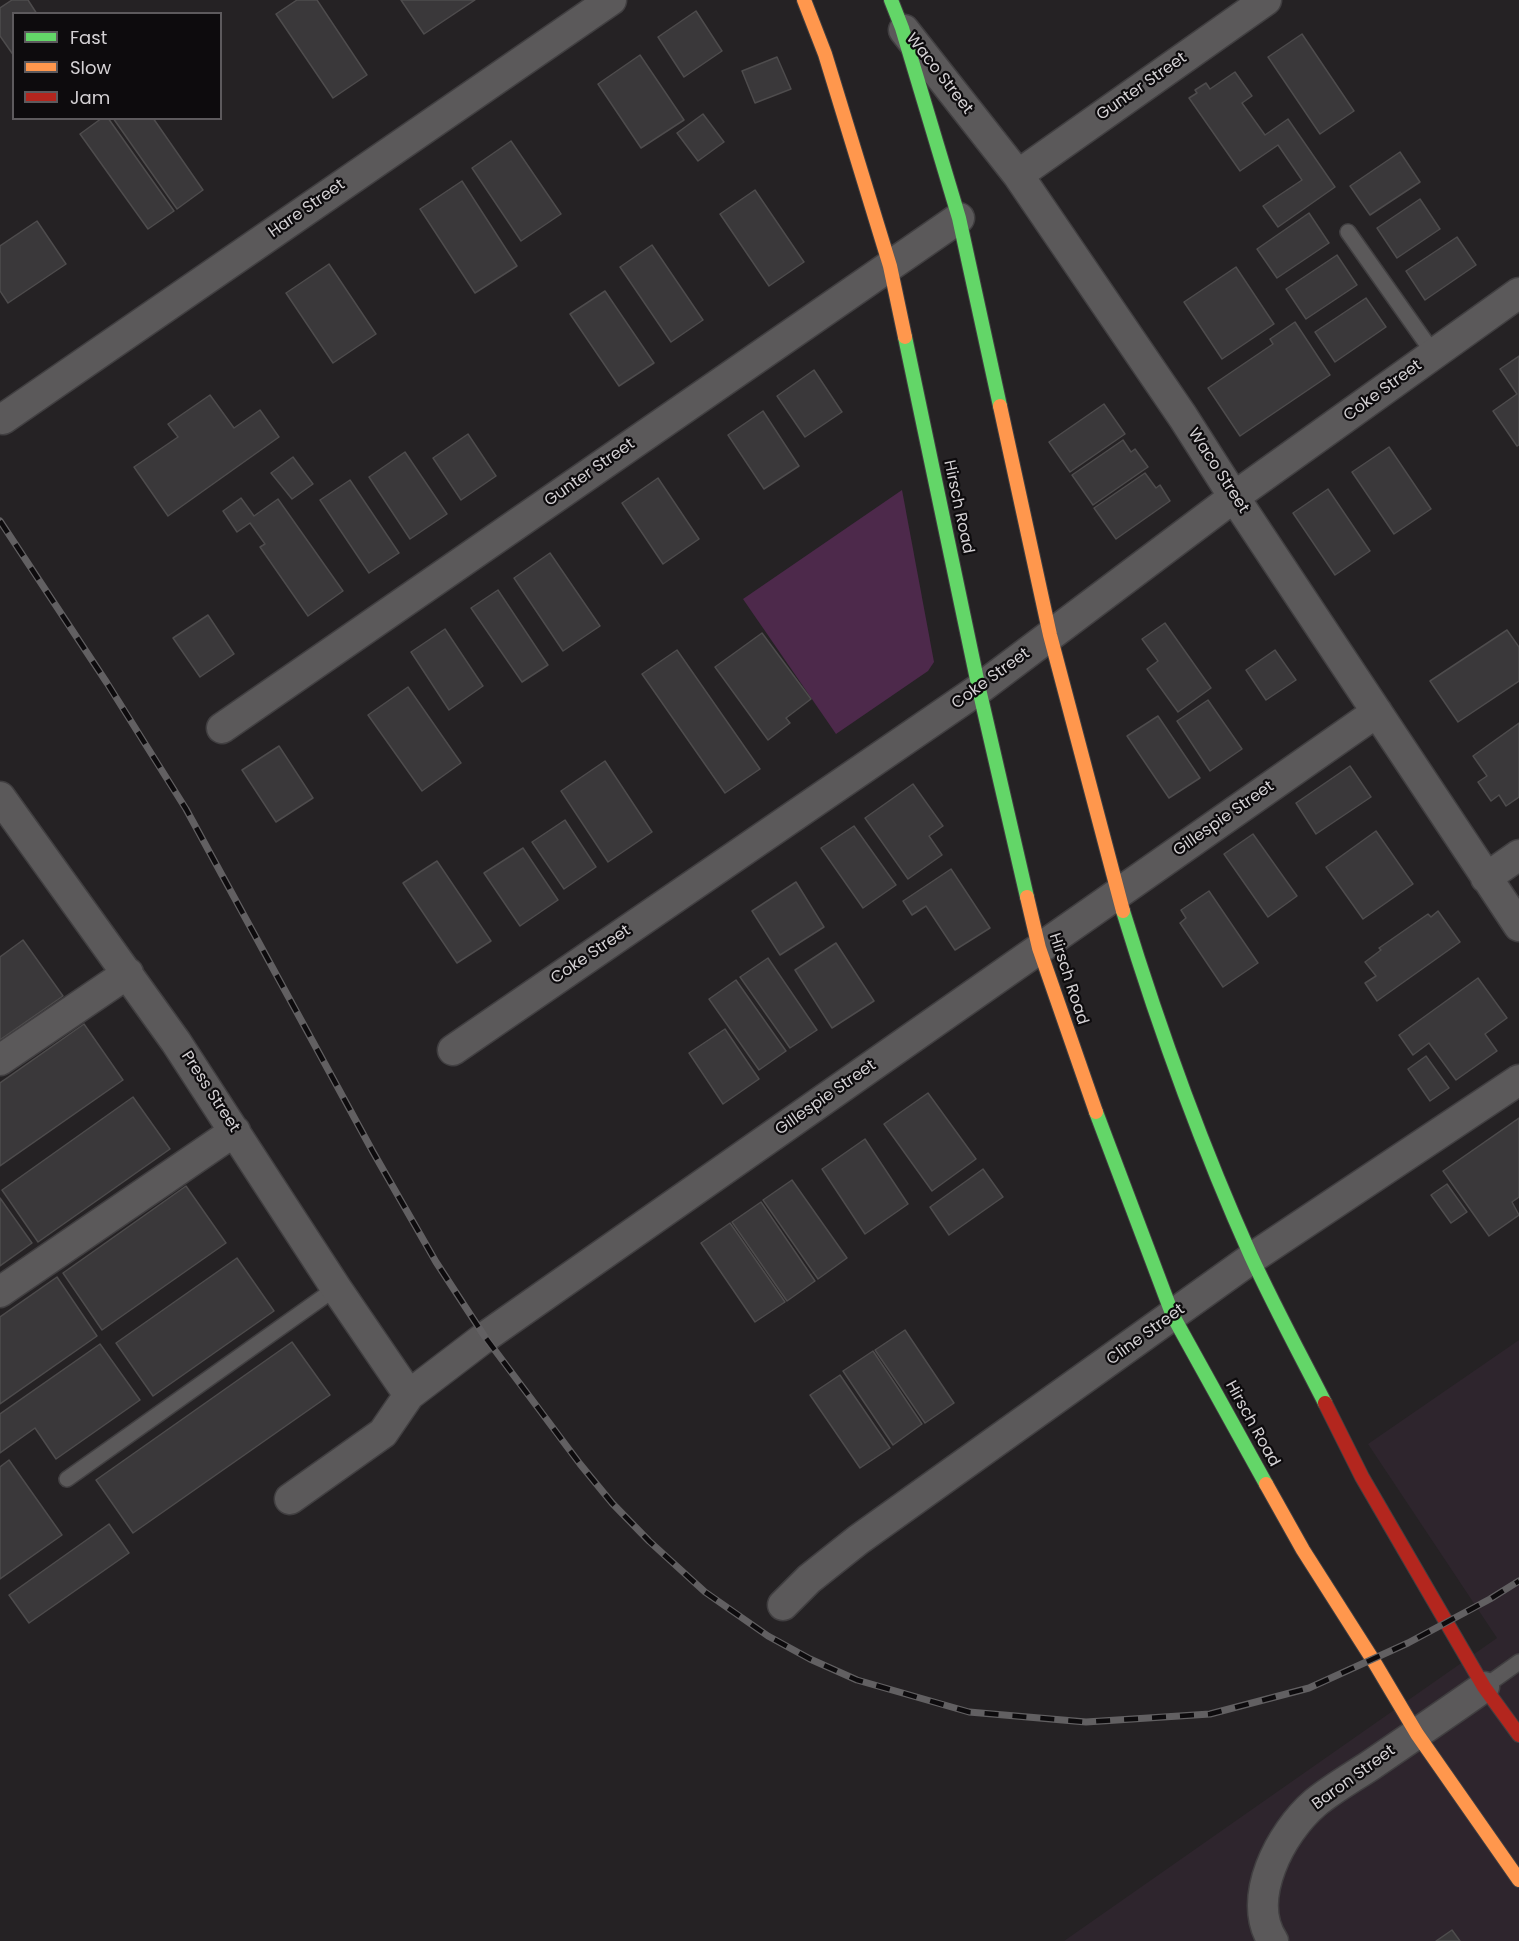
<!DOCTYPE html>
<style>
body{margin:0}
#map{position:relative;width:1519px;height:1941px;overflow:hidden;background:#252224;font-family:Poppins,sans-serif}
canvas{display:block}
.legend{position:absolute;left:12px;top:12px;width:210px;height:108px;box-sizing:border-box;background:#0d0b0d;border:2px solid #5d5a5d;margin:0;padding:8px 10px;list-style:none;font-size:18px;color:#d4d1d4}
.legend li{display:flex;align-items:center;gap:12px;height:30px}
.legend b{width:30px;border:2px solid #5d5a5d}
</style>
<div id="map">
<canvas width="1519" height="1941"></canvas>
<ul class="legend">
<li><b style="height:8px;background:#63d668"></b>Fast</li>
<li><b style="height:8px;background:#ff974d"></b>Slow</li>
<li><b style="height:8px;background:#b3261e"></b>Jam</li>
</ul>
</div>
<script>
const c = document.querySelector('canvas').getContext('2d');
c.lineJoin = 'round';
function paint(path, color) { c.fillStyle = color; c.fill(path, 'evenodd'); }
function stroke(path, color, width, dash) { c.strokeStyle = color; c.lineWidth = width; c.lineCap = dash ? 'butt' : 'round'; c.setLineDash(dash || []); c.stroke(path); }
function label(font, color, halo, rows, align = 'center') {
  c.font = font + ' Poppins,sans-serif'; c.lineWidth = 4.5; c.setLineDash([]); c.textBaseline = 'middle'; c.strokeStyle = halo; c.fillStyle = color; for (const [text, x, y, turn = 0] of rows) {
    c.save(); c.translate(x, y); c.rotate((+turn || 0) * Math.PI / 180); c.textAlign = isNaN(turn) ? turn : align; if (halo) c.strokeText(text, 0, 0); c.fillText(text, 0, 0); c.restore();
  }
}
paint(new Path2D(`
 M 1519,1340 L 1519,1941 L 1064,1941 L 1497,1638 L 1368,1444 Z`), '#2e252d');
paint(new Path2D(`
 M 902,490 L 934,662 L 928,671 L 836,734 L 743,599 Z`), '#4d294b');
const building = new Path2D(`
 M 12,0 L 28,0 L 37,14 L 14,14 L 14,56 L 0,36 L 0,8 Z
 M 297,0 L 317,0 L 367,75 L 333,98 L 276,14 Z
 M 401,0 L 475,0 L 424,34 Z
 M 696,11 L 722,51 L 684,77 L 658,37 Z
 M 1302,34 L 1354,111 L 1320,134 L 1268,57 Z
 M 640,55 L 684,120 L 641,148 L 598,84 Z
 M 777,57 L 791,89 L 755,103 L 742,71 Z
 M 1235,72 L 1252,96 L 1242,103 L 1265,135 L 1288,119 L 1335,187 L 1278,227 L 1263,206 L 1302,180 L 1278,145 L 1240,171 L 1189,98 L 1197,93 L 1195,90 L 1206,83 L 1210,89 Z
 M 703,114 L 724,142 L 698,161 L 677,133 Z
 M 102,118 L 108,118 L 174,211 L 148,229 L 80,134 Z
 M 113,118 L 153,118 L 203,190 L 177,209 Z
 M 511,141 L 561,214 L 521,241 L 472,168 Z
 M 1400,152 L 1420,182 L 1370,215 L 1350,186 Z
 M 462,181 L 517,266 L 475,293 L 420,209 Z
 M 755,190 L 804,262 L 769,286 L 720,214 Z
 M 1420,199 L 1440,229 L 1397,258 L 1377,228 Z
 M 1309,213 L 1329,243 L 1277,278 L 1257,249 Z
 M 37,221 L 66,264 L 8,303 L 0,291 L 0,246 Z
 M 1457,237 L 1476,265 L 1425,300 L 1406,271 Z
 M 652,245 L 703,320 L 671,342 L 620,267 Z
 M 1337,255 L 1357,285 L 1306,319 L 1286,289 Z
 M 329,264 L 376,334 L 333,363 L 286,293 Z
 M 1236,267 L 1274,324 L 1222,359 L 1184,302 Z
 M 605,291 L 654,363 L 619,386 L 570,314 Z
 M 1366,298 L 1386,327 L 1335,362 L 1315,332 Z
 M 1295,322 L 1330,375 L 1240,436 L 1208,388 L 1273,344 L 1270,339 Z
 M 1519,356 L 1519,445 L 1517,446 L 1493,411 L 1517,394 L 1500,369 Z
 M 814,370 L 842,412 L 805,437 L 777,396 Z
 M 210,395 L 234,428 L 260,410 L 279,437 L 168,516 L 134,467 L 178,437 L 168,424 Z
 M 1104,404 L 1125,434 L 1070,472 L 1049,442 Z
 M 763,411 L 799,466 L 764,489 L 728,435 Z
 M 468,434 L 496,476 L 461,500 L 433,458 Z
 M 1123,440 L 1131,452 L 1135,449 L 1148,467 L 1093,505 L 1072,475 Z
 M 1389,447 L 1431,509 L 1394,534 L 1352,472 Z
 M 405,452 L 447,514 L 410,539 L 369,477 Z
 M 293,457 L 313,484 L 292,499 L 271,473 Z
 M 1145,473 L 1156,488 L 1160,485 L 1170,501 L 1116,539 L 1094,508 Z
 M 658,478 L 699,539 L 663,564 L 622,503 Z
 M 350,480 L 399,553 L 369,573 L 320,500 Z
 M 1328,489 L 1370,551 L 1335,575 L 1293,513 Z
 M 241,498 L 254,516 L 278,499 L 343,591 L 308,616 L 260,547 L 265,544 L 250,523 L 237,532 L 223,511 Z
 M 550,553 L 600,626 L 563,651 L 514,578 Z
 M 498,590 L 548,665 L 522,682 L 471,608 Z
 M 208,615 L 234,654 L 200,677 L 173,638 Z
 M 1165,623 L 1211,688 L 1178,712 L 1147,669 L 1158,661 L 1142,639 Z
 M 445,629 L 483,686 L 449,710 L 411,652 Z
 M 1507,630 L 1519,647 L 1519,681 L 1458,722 L 1430,681 Z
 M 762,633 L 811,699 L 786,718 L 790,723 L 768,740 L 715,667 Z
 M 677,650 L 760,769 L 725,793 L 642,674 Z
 M 1275,650 L 1296,680 L 1266,700 L 1246,670 Z
 M 408,687 L 461,763 L 422,791 L 368,715 Z
 M 1208,700 L 1242,749 L 1210,771 L 1177,721 Z
 M 1158,716 L 1200,778 L 1169,798 L 1127,736 Z
 M 1519,723 L 1519,797 L 1506,806 L 1499,795 L 1491,801 L 1478,782 L 1487,776 L 1473,756 Z
 M 279,746 L 313,798 L 276,822 L 242,770 Z
 M 605,761 L 652,832 L 608,862 L 561,791 Z
 M 1350,766 L 1371,797 L 1316,834 L 1296,803 Z
 M 913,784 L 943,826 L 929,836 L 942,855 L 908,879 L 865,818 Z
 M 565,820 L 596,867 L 564,889 L 532,842 Z
 M 854,826 L 896,885 L 863,908 L 821,848 Z
 M 1376,831 L 1413,884 L 1363,919 L 1326,867 Z
 M 1253,834 L 1297,896 L 1268,917 L 1224,854 Z
 M 523,848 L 558,900 L 520,926 L 484,873 Z
 M 437,861 L 491,941 L 457,963 L 403,883 Z
 M 951,869 L 990,928 L 955,950 L 926,906 L 912,915 L 903,901 Z
 M 796,882 L 824,927 L 780,955 L 752,911 Z
 M 1209,891 L 1258,963 L 1223,987 L 1180,923 L 1186,918 L 1181,910 Z
 M 1438,911 L 1460,942 L 1377,1001 L 1365,983 L 1376,976 L 1365,962 L 1381,950 L 1379,948 L 1428,914 L 1431,917 Z
 M 23,940 L 63,996 L 0,1040 L 0,957 Z
 M 836,943 L 874,1001 L 832,1028 L 795,970 Z
 M 768,958 L 817,1030 L 790,1048 L 740,977 Z
 M 1478,978 L 1507,1018 L 1485,1034 L 1497,1051 L 1456,1080 L 1429,1043 L 1413,1055 L 1399,1035 Z
 M 736,980 L 786,1051 L 759,1070 L 709,999 Z
 M 84,1024 L 123,1080 L 0,1166 L 0,1083 Z
 M 725,1029 L 759,1079 L 723,1104 L 689,1053 Z
 M 1426,1056 L 1449,1088 L 1430,1101 L 1408,1069 Z
 M 928,1093 L 976,1159 L 932,1191 L 884,1124 Z
 M 133,1097 L 170,1149 L 38,1242 L 2,1190 Z
 M 1519,1118 L 1519,1197 L 1512,1202 L 1519,1215 L 1489,1236 L 1443,1171 Z
 M 865,1139 L 908,1204 L 865,1234 L 822,1169 Z
 M 983,1169 L 1003,1197 L 949,1235 L 930,1207 Z
 M 792,1180 L 847,1258 L 818,1279 L 763,1200 Z
 M 1447,1184 L 1467,1212 L 1451,1223 L 1431,1195 Z
 M 186,1186 L 226,1243 L 102,1330 L 63,1273 Z
 M 0,1198 L 32,1243 L 0,1266 Z
 M 761,1202 L 815,1281 L 787,1301 L 732,1222 Z
 M 730,1223 L 785,1302 L 755,1322 L 701,1243 Z
 M 237,1258 L 274,1311 L 153,1396 L 116,1343 Z
 M 57,1277 L 97,1336 L 0,1404 L 0,1317 Z
 M 905,1330 L 954,1403 L 925,1423 L 875,1350 Z
 M 292,1342 L 330,1395 L 133,1533 L 96,1480 Z
 M 100,1344 L 140,1400 L 56,1459 L 35,1428 L 0,1453 L 0,1414 Z
 M 873,1351 L 922,1424 L 893,1445 L 843,1371 Z
 M 840,1375 L 890,1448 L 860,1468 L 810,1395 Z
 M 9,1460 L 62,1535 L 0,1579 L 0,1467 Z
 M 109,1524 L 129,1553 L 29,1623 L 9,1595 Z
 M 1452,1930 L 1460,1941 L 1436,1941 Z`);
paint(building, '#3a383a');
stroke(building, '#4e4c4d', 1.5);
const lane = new Path2D(`
 M 1348,232 L 1434,354
 M 67,1479 L 336,1288
 M 1484,1687 L 1519,1662`);
const street = new Path2D(`
 M 904,30 L 1018,175 L 1183,417 L 1234,497 L 1519,926
 M 1018,175 L 1266,0
 M 3,419 L 611,0
 M 222,728 L 959,218
 M 0,797 L 176,1042 L 336,1288 L 409,1395
 M 1486,878 L 1519,855
 M 453,1050 L 979,689 L 1234,497 L 1519,293
 M 0,1060 L 128,973
 M 0,1292 L 235,1131
 M 290,1499 L 383,1433 L 409,1395 L 485,1337 L 1377,712
 M 783,1605 L 809,1579 L 858,1540 L 1252,1258 L 1519,1080
 M 1273,1941 C 1245,1899 1281,1832 1315,1803 C 1332,1789 1353,1777 1371,1765 C 1409,1739 1447,1713 1484,1687`);
const fast = new Path2D(`
 M 891,0 L 902,28 L 959,218 L 1000,406
 M 905,337 L 979,689 L 1027,897
 M 1123,911 C 1159,1028 1201,1145 1251,1256 C 1274,1306 1300,1354 1325,1403
 M 1096,1112 L 1173,1316 L 1266,1484`);
const slow = new Path2D(`
 M 804,0 L 825,54 L 890,266 L 905,337
 M 1000,406 L 1050,635 L 1123,911
 M 1027,897 L 1039,948 L 1096,1112
 M 1266,1484 L 1303,1550 L 1373,1660 L 1417,1734 L 1519,1880`);
const jam = new Path2D(`
 M 1325,1403 L 1362,1477 L 1484,1687 L 1519,1735`);
stroke(lane, '#413f41', 18);
stroke(street, '#413f41', 33);
stroke(fast, '#413f41', 16);
stroke(slow, '#413f41', 16);
stroke(jam, '#413f41', 16);
stroke(lane, '#5b595a', 15);
stroke(street, '#5b595a', 30);
stroke(fast, '#63d668', 14);
stroke(slow, '#ff974d', 14);
stroke(jam, '#b3261e', 14);
const rail = new Path2D(`
 M 0,521 L 107,683 L 186,809 L 373,1152 L 436,1262 L 485,1337 L 580,1464 L 612,1503 L 649,1541 L 705,1592 L 768,1636 L 810,1659 L 857,1680 L 969,1712 L 1086,1722 L 1210,1714 L 1309,1688 L 1408,1643 L 1490,1599 L 1519,1581`);
stroke(rail, '#626062', 7);
stroke(rail, '#0d0b0d', 4.5, [14]);
label('16px', '#d4d1d4', '#0d0b0d', [
 ["Waco Street",939,74,52],
 ["Gunter Street",1142,87,-35],
 ["Hare Street",307,209,-35],
 ["Coke Street",1383,391,-36],
 ["Waco Street",1218,471,57],
 ["Gunter Street",590,473,-35],
 ["Hirsch Road",958,507,78],
 ["Coke Street",991,679,-36],
 ["Gillespie Street",1224,819,-35],
 ["Coke Street",591,955,-34],
 ["Hirsch Road",1068,979,72],
 ["Press Street",210,1092,57],
 ["Gillespie Street",826,1098,-35],
 ["Cline Street",1146,1335,-36],
 ["Hirsch Road",1252,1424,61],
 ["Baron Street",1354,1778,-36]
]);
</script>
